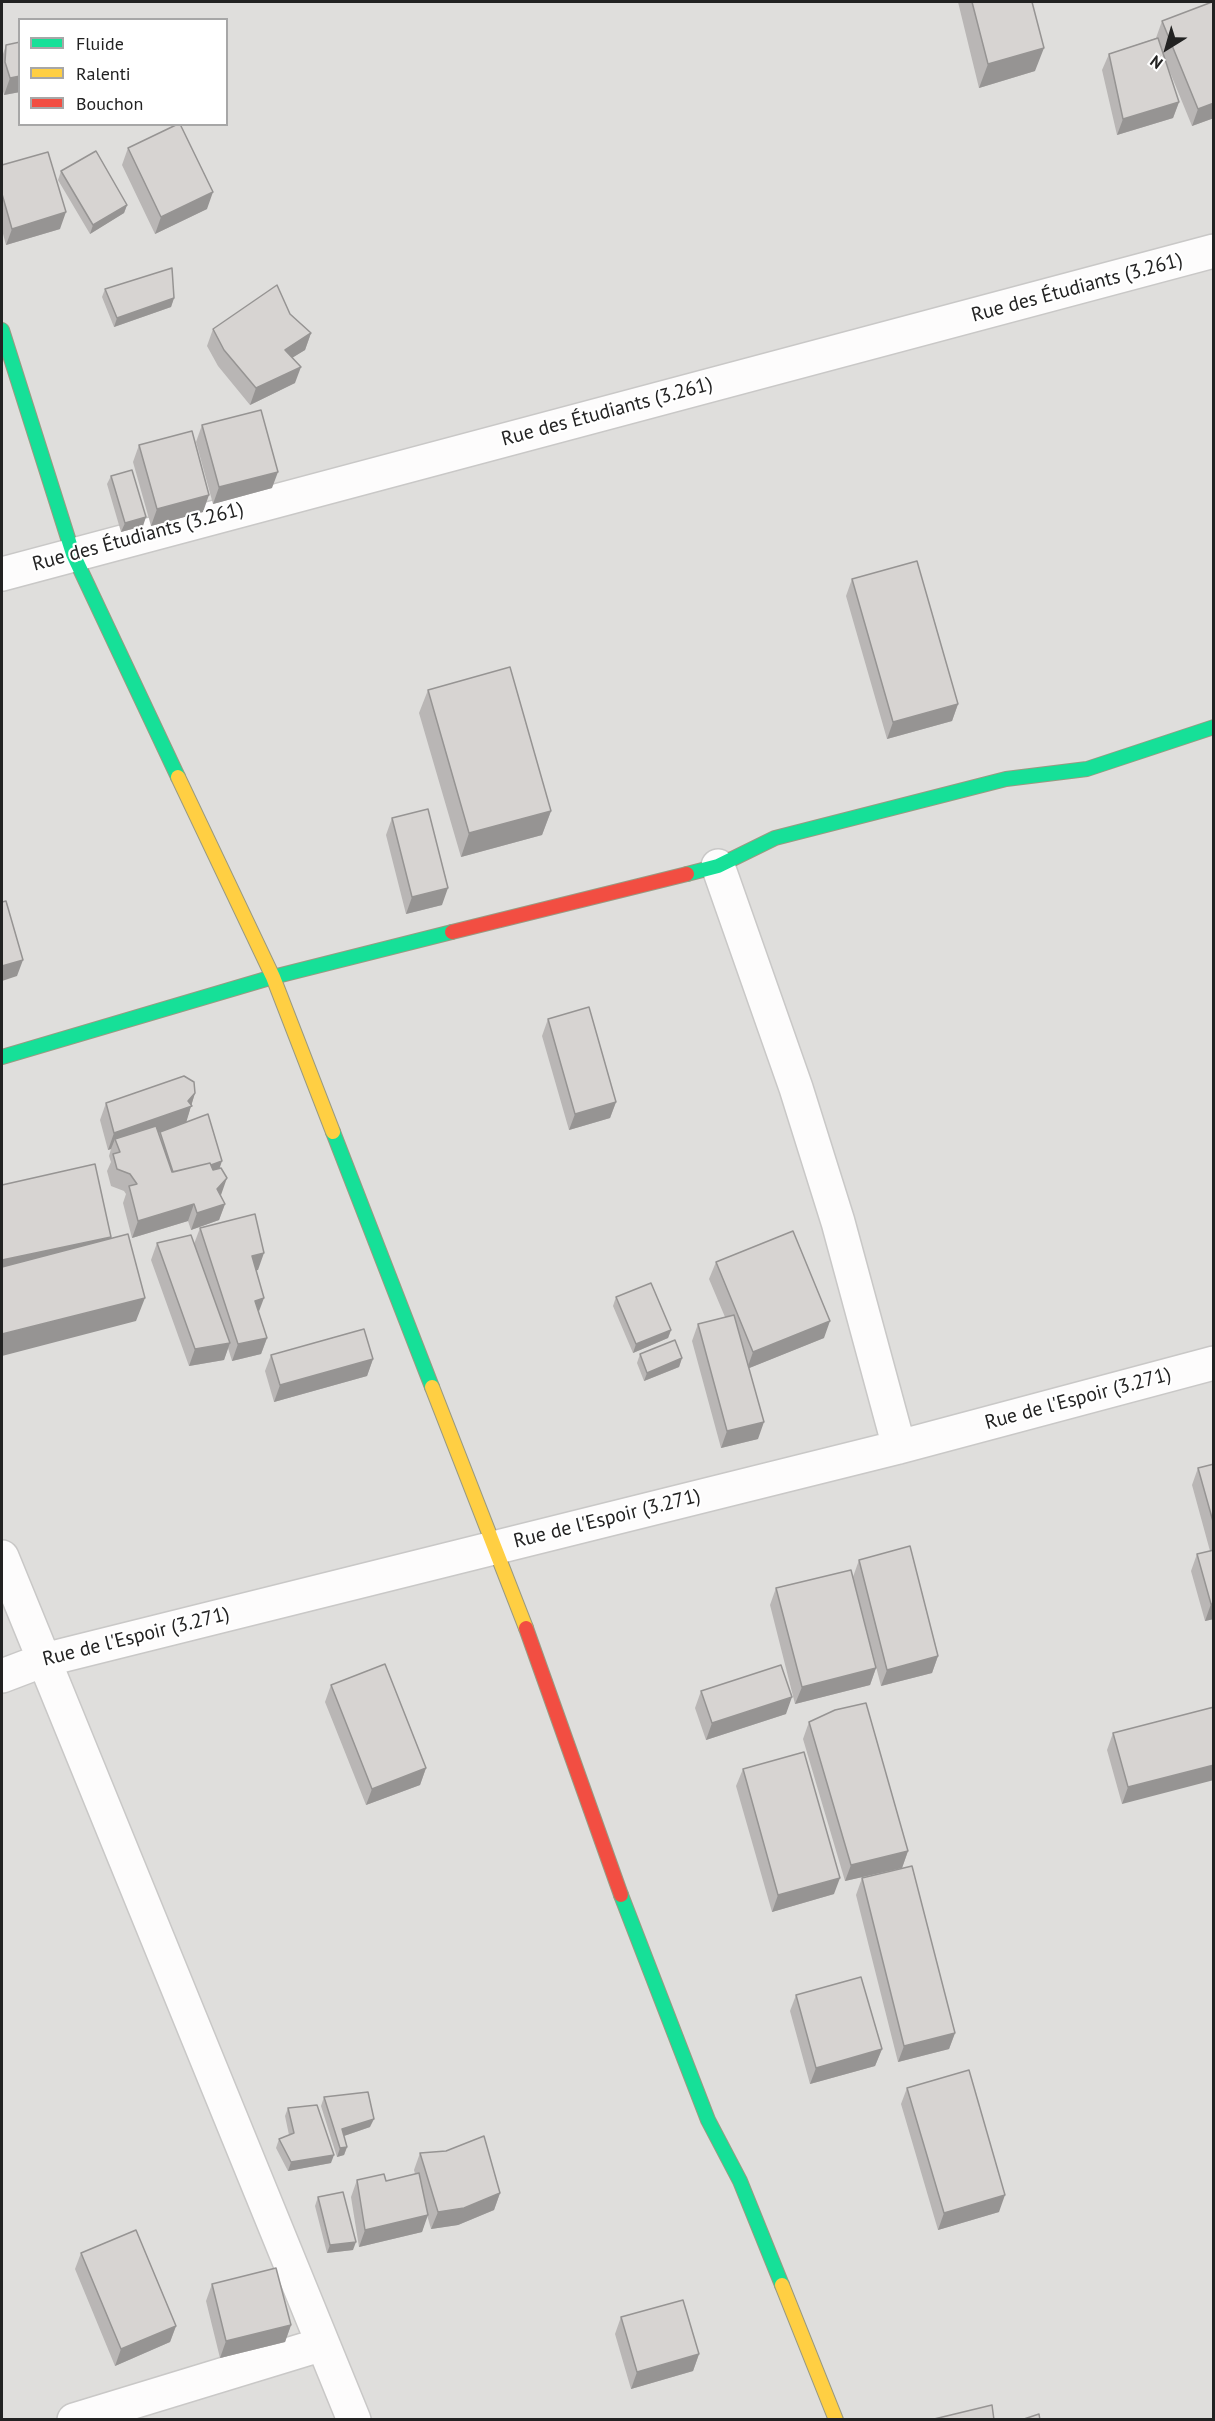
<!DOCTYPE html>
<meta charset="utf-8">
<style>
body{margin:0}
#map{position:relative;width:1215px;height:2421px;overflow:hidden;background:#f0eeeb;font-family:"PT Sans",sans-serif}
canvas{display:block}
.frame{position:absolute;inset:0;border:3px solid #222;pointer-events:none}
.legend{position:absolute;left:18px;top:18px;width:210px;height:108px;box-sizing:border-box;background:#fff;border:2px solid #a7a7a7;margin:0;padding:8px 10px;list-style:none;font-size:18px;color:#222}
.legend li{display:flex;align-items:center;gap:12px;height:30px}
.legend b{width:30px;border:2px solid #a7a7a7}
.north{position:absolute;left:1137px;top:18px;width:60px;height:60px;-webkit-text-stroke:4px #fff;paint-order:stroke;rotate:217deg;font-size:16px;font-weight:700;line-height:24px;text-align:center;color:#222}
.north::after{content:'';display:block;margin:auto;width:21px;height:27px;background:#222;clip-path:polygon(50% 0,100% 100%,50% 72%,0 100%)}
</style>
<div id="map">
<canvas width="1215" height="2421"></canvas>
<div class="frame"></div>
<ul class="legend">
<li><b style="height:8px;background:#16e098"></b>Fluide</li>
<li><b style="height:8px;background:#ffcf43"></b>Ralenti</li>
<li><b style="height:8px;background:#f24e42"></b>Bouchon</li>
</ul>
<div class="north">N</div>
</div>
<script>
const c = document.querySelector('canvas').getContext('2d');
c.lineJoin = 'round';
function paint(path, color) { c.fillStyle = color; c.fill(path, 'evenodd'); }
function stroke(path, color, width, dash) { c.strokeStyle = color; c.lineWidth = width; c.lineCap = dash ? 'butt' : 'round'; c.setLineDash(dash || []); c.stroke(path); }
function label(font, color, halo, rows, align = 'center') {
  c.font = font + ' "PT Sans",sans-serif'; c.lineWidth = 4.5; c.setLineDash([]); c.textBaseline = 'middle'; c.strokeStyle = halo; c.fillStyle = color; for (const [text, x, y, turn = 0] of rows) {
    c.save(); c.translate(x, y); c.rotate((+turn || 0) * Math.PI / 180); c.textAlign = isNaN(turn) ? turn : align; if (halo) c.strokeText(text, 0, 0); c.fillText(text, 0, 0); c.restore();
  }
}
paint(new Path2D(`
 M 2,2 L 1213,2 L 1213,2419 L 2,2419 ZM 20,20 L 226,20 L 226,124 L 20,124 Z`), '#dfdedc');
const street = new Path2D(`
 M 2,574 L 1214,251
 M 718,866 L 796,1088 L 838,1222 L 899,1447
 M 2,1557 L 354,2420
 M 2,1676 L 44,1660 L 899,1447 L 1214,1363
 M 74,2420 L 323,2344`);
const fast = new Path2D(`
 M 2,330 L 73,554 L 178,777
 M 687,874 L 718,866 L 775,838 L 1006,779 L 1087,769 L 1214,727
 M 2,1057 L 273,977 L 452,932
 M 333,1132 L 432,1387
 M 621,1895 L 708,2120 L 740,2181 L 782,2285`);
const slow = new Path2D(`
 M 178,777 L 273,977 L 333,1132
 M 432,1387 L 526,1628
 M 782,2285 L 836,2420`);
const jam = new Path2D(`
 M 452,932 L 687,874
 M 526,1628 L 621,1895`);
stroke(street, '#c9c8c7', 36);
stroke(fast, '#999a82', 16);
stroke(slow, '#999a82', 16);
stroke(jam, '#999a82', 16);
stroke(street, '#fdfcfc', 33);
stroke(fast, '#16e098', 14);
stroke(slow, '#ffcf43', 14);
stroke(jam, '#f24e42', 14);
paint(new Path2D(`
 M 958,2 L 1032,2 L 1035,71 L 979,88 Z
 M 1214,2 L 1214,118 L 1192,126 L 1165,60 L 1179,102 L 1173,118 L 1117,135 L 1102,70 L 1109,54 L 1156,38 L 1162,21 Z
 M 6,45 L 20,92 L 4,95 L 2,88 L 2,57 Z
 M 128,148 L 207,209 L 155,234 L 122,165 Z
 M 2,165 L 60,229 L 6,245 L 2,230 Z
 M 61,171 L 127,205 L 124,213 L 90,234 L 58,180 Z
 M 105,289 L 174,298 L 171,307 L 114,327 L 102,297 Z
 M 290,314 L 311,333 L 305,350 L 293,357 L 295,383 L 250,405 L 218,366 L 207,346 L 213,329 Z
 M 202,425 L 272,488 L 213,504 L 196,442 Z
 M 139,445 L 203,512 L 151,526 L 133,462 Z
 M 111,476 L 143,526 L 121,532 L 107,484 Z
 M 852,579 L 958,704 L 952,721 L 887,739 L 846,596 Z
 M 428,690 L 551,811 L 542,835 L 461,857 L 419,713 Z
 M 392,818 L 442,905 L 406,914 L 386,835 Z
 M 548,1019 L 616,1102 L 610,1118 L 569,1130 L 542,1036 Z
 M 195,1093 L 186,1122 L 220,1168 L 221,1195 L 225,1204 L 219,1220 L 191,1230 L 188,1221 L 132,1238 L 123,1203 L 126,1194 L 124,1191 L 111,1186 L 107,1171 L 111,1162 L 109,1156 L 111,1149 L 108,1150 L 100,1120 L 106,1103 Z
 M 200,1228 L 258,1270 L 256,1270 L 258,1313 L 267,1338 L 261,1354 L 232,1361 L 228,1348 L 224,1360 L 189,1366 L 151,1260 L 157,1243 L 194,1244 Z
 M 716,1262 L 824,1338 L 749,1368 L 758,1439 L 721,1448 L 692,1341 L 698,1324 L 725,1317 L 709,1279 Z
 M 616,1297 L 671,1330 L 668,1338 L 633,1353 L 613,1306 Z
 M 640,1354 L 682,1358 L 679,1367 L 644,1381 L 637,1363 Z
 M 271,1355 L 373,1359 L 367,1376 L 274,1402 L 265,1371 Z
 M 1214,1464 L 1214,1619 L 1205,1621 L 1191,1571 L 1197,1554 L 1210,1551 L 1192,1485 L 1198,1468 Z
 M 859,1560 L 938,1656 L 932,1673 L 881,1686 L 853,1577 Z
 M 776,1588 L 876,1668 L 870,1685 L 795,1704 L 770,1605 Z
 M 331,1685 L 426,1768 L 420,1785 L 366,1805 L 325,1702 Z
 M 701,1691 L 786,1714 L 706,1740 L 695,1708 Z
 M 1214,1707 L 1122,1804 L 1107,1750 L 1113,1733 Z
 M 809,1722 L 908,1851 L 902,1868 L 845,1881 L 803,1739 Z
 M 743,1769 L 834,1894 L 772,1912 L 736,1786 Z
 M 862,1878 L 955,2033 L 949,2049 L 898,2062 L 856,1895 Z
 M 796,1995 L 882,2049 L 875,2066 L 810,2084 L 790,2011 Z
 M 907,2088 L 999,2212 L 938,2230 L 901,2104 Z
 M 324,2097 L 370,2127 L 344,2136 L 347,2147 L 344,2155 L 337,2157 L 321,2106 Z
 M 288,2108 L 331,2163 L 288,2171 L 276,2148 L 279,2139 L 289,2135 L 285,2116 Z
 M 420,2153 L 500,2193 L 494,2210 L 458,2225 L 431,2229 L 427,2215 L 422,2232 L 359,2247 L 351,2197 L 357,2180 L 386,2181 L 415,2174 L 414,2170 Z
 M 318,2197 L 353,2250 L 327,2253 L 315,2206 Z
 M 81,2253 L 176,2326 L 170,2342 L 115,2366 L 75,2269 Z
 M 212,2284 L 291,2325 L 285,2342 L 220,2358 L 206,2301 Z
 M 621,2317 L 699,2354 L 693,2371 L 631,2389 L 615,2334 Z`), '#b9b6b5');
paint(new Path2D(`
 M 1044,48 L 1035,71 L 979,88 L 988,64 Z
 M 20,76 L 20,92 L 4,95 L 10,78 Z
 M 1179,102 L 1173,118 L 1117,135 L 1123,119 Z
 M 1214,103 L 1214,118 L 1192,126 L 1198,109 Z
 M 213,192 L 207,209 L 155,234 L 161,217 Z
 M 127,205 L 124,213 L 90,234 L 93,225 Z
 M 66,212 L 60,229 L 6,245 L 12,229 Z
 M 174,298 L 171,307 L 114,327 L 117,318 Z
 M 311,333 L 305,350 L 279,366 L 285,350 Z
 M 301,367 L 295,383 L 250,405 L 256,388 Z
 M 278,472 L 272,488 L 213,504 L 219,487 Z
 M 209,495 L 203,512 L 151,526 L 157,509 Z
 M 146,517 L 143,526 L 121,532 L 125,523 Z
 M 958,704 L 952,721 L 887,739 L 893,722 Z
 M 551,811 L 542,835 L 461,857 L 469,833 Z
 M 448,888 L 442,905 L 406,914 L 412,897 Z
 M 23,960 L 17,976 L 2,981 L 2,966 Z
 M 195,1093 L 186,1123 L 118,1147 L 115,1139 L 111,1149 L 108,1150 L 114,1133 L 188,1101 Z
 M 616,1102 L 610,1118 L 569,1130 L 575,1114 Z
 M 222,1161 L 219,1170 L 174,1176 Z
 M 227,1178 L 221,1195 L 211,1206 L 217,1189 Z
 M 194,1204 L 188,1221 L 132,1238 L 138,1221 Z
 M 225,1204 L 219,1220 L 191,1230 L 197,1213 Z
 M 111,1237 L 105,1253 L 2,1276 L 2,1260 Z
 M 264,1253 L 258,1270 L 246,1273 L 252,1256 Z
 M 145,1298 L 136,1321 L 2,1356 L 2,1334 Z
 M 264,1298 L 258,1314 L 255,1301 Z
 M 830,1321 L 824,1338 L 747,1369 L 753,1352 Z
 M 671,1330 L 668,1338 L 633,1353 L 636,1344 Z
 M 267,1338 L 261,1354 L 232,1361 L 238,1344 Z
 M 230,1343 L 224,1360 L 189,1366 L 195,1349 Z
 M 682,1358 L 679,1367 L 644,1381 L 647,1373 Z
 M 373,1359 L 367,1376 L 274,1402 L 280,1385 Z
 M 764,1422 L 758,1439 L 721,1448 L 727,1431 Z
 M 1211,1604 L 1214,1604 L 1214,1619 L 1205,1621 Z
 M 938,1656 L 932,1673 L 881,1686 L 887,1670 Z
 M 876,1668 L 870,1685 L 795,1704 L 802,1687 Z
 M 792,1697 L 786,1714 L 706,1740 L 712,1723 Z
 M 1214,1765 L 1214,1780 L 1122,1804 L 1128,1787 Z
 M 426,1768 L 420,1785 L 366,1805 L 372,1789 Z
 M 908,1851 L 902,1868 L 845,1881 L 851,1865 Z
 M 840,1878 L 834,1894 L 772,1912 L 778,1895 Z
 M 955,2033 L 949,2049 L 898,2062 L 904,2046 Z
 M 882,2049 L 875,2066 L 810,2084 L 816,2068 Z
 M 374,2119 L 370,2127 L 338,2138 L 342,2129 Z
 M 347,2147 L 344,2155 L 337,2157 L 340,2148 Z
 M 334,2155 L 331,2163 L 288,2171 L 291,2162 Z
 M 500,2193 L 494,2210 L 458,2225 L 431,2229 L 438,2212 Z
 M 1005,2195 L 999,2212 L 938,2230 L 944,2213 Z
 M 428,2215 L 422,2232 L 359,2247 L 365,2230 Z
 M 356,2242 L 353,2250 L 327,2253 L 330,2245 Z
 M 291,2325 L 285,2342 L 220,2358 L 226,2341 Z
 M 176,2326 L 170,2342 L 115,2366 L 121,2349 Z
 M 699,2354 L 693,2371 L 631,2389 L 637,2372 Z`), '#969493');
const building = new Path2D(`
 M 972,2 L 1032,2 L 1044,48 L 988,64 Z
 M 1212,2 L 1214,2 L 1214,103 L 1198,109 L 1162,21 Z
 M 1158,38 L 1179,102 L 1123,119 L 1109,54 Z
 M 20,42 L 20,76 L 10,78 L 5,62 L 6,45 Z
 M 178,124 L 180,124 L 213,192 L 161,217 L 128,148 Z
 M 96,151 L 127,205 L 93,225 L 61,171 Z
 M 48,152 L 66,212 L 12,229 L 2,194 L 2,165 Z
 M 172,268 L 174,298 L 117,318 L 105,289 Z
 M 277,285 L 290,314 L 311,333 L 285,350 L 301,367 L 256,388 L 224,350 L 213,329 Z
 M 261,410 L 278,472 L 219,487 L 202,425 Z
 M 192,431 L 209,495 L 157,509 L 139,445 Z
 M 132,470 L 146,517 L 125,523 L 111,476 Z
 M 917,561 L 958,704 L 893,722 L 852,579 Z
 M 510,667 L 551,811 L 469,833 L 428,690 Z
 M 428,809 L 448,888 L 412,897 L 392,818 Z
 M 6,901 L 23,960 L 2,966 L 2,902 Z
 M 589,1007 L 616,1102 L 575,1114 L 548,1019 Z
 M 184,1076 L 194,1082 L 195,1093 L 188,1101 L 192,1106 L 114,1133 L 106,1103 Z
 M 208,1114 L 222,1161 L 211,1165 L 210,1163 L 173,1172 L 160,1132 Z
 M 156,1126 L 172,1172 L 210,1163 L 213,1170 L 221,1168 L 227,1178 L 217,1189 L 225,1204 L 197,1213 L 194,1204 L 138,1221 L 129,1186 L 137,1184 L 130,1174 L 117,1169 L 113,1154 L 120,1152 L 115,1139 Z
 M 95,1164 L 111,1237 L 2,1260 L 2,1185 Z
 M 255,1214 L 264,1253 L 252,1256 L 264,1298 L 255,1301 L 267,1338 L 238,1344 L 200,1228 Z
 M 793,1231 L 830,1321 L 753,1352 L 716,1262 Z
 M 128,1234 L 145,1298 L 2,1334 L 2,1267 Z
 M 191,1235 L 230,1343 L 195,1349 L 157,1243 Z
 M 651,1283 L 671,1330 L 636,1344 L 616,1297 Z
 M 734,1315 L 764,1422 L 727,1431 L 698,1324 Z
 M 364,1329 L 373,1359 L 280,1385 L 271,1355 Z
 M 675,1340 L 682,1358 L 647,1373 L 640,1354 Z
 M 1214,1464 L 1214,1525 L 1198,1468 Z
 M 910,1546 L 938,1656 L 887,1670 L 859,1560 Z
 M 1214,1550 L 1214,1604 L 1211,1604 L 1197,1554 Z
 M 851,1570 L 876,1668 L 802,1687 L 776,1588 Z
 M 385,1664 L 426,1768 L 372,1789 L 331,1685 Z
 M 781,1665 L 792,1697 L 712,1723 L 701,1691 Z
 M 866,1703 L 908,1851 L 851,1865 L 809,1722 L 835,1710 Z
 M 1214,1707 L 1214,1765 L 1128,1787 L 1113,1733 Z
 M 804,1752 L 840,1878 L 778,1895 L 743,1769 Z
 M 912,1866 L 955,2033 L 904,2046 L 862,1878 Z
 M 861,1977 L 882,2049 L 816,2068 L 796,1995 Z
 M 969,2070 L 1005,2195 L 944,2213 L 907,2088 Z
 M 368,2092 L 374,2119 L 342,2129 L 347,2147 L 340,2148 L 324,2097 Z
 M 317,2105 L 334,2155 L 291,2162 L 279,2139 L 294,2133 L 288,2108 Z
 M 484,2136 L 500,2193 L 464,2208 L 438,2212 L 420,2153 L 446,2151 Z
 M 419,2173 L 428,2215 L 365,2230 L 357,2180 L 384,2174 L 386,2181 Z
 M 343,2192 L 356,2242 L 330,2245 L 318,2197 Z
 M 136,2230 L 176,2326 L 121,2349 L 81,2253 Z
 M 276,2268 L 291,2325 L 226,2341 L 212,2284 Z
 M 683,2300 L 699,2354 L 637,2372 L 621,2317 Z
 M 992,2405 L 994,2420 L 930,2420 Z
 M 1039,2414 L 1040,2420 L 1021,2420 Z`);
paint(building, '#d7d4d2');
stroke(building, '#969493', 1.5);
label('20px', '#222', '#fff', [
 ["Rue des Étudiants (3.261)",1077,288,-15],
 ["Rue des Étudiants (3.261)",607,412,-15],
 ["Rue des Étudiants (3.261)",138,537,-15],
 ["Rue de l'Espoir (3.271)",1078,1399,-15],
 ["Rue de l'Espoir (3.271)",607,1519,-14],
 ["Rue de l'Espoir (3.271)",136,1637,-14]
]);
</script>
